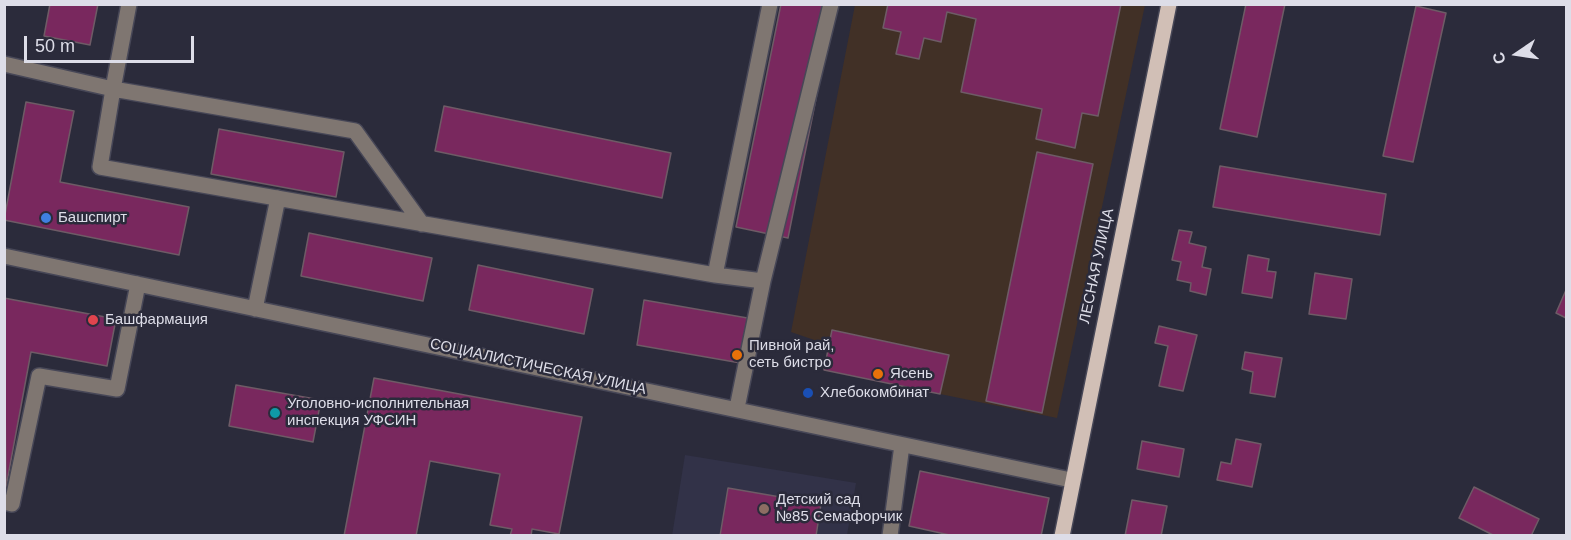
<!DOCTYPE html>
<meta charset="utf-8">
<style>
body{margin:0}
#map{position:relative;width:1571px;height:540px;overflow:hidden;background:#2b2b3b;font-family:Arial,sans-serif}
canvas{display:block}
.frame{position:absolute;inset:0;border:6px solid #dddde8;pointer-events:none}
.north{position:absolute;left:1487px;top:24px;width:60px;height:60px;-webkit-text-stroke:4px #2b2b3b;paint-order:stroke;rotate:257deg;font-size:16px;font-weight:700;line-height:24px;text-align:center;color:#dddde8}
.north::after{content:'';display:block;margin:auto;width:21px;height:27px;background:#dddde8;clip-path:polygon(50% 0,100% 100%,50% 72%,0 100%)}
.scale{position:absolute;left:24px;top:36px;width:170px;height:27px;box-sizing:border-box;border:3px solid #dddde8;border-top:0;padding-left:8px;font-size:18px;line-height:21px;white-space:nowrap;color:#dddde8;-webkit-text-stroke:4px #2b2b3b;paint-order:stroke}
</style>
<div id="map">
<canvas width="1571" height="540"></canvas>
<div class="frame"></div>
<div class="north">С</div>
<div class="scale">50 m</div>
</div>
<script>
const c = document.querySelector('canvas').getContext('2d');
c.lineJoin = 'round';
function paint(path, color) { c.fillStyle = color; c.fill(path, 'evenodd'); }
function stroke(path, color, width, dash) { c.strokeStyle = color; c.lineWidth = width; c.lineCap = dash ? 'butt' : 'round'; c.setLineDash(dash || []); c.stroke(path); }
function label(font, color, halo, rows, align = 'center') {
  c.font = font + ' Arial,sans-serif'; c.lineWidth = 5; c.setLineDash([]); c.textBaseline = 'middle'; c.strokeStyle = halo; c.fillStyle = color; for (const [text, x, y, turn = 0] of rows) {
    c.save(); c.translate(x, y); c.rotate((+turn || 0) * Math.PI / 180); c.textAlign = isNaN(turn) ? turn : align; if (halo) c.strokeText(text, 0, 0); c.fillText(text, 0, 0); c.restore();
  }
}
paint(new Path2D(`
 M 685,455 L 856,483 L 847,535 L 672,536 Z`), '#323248');
paint(new Path2D(`
 M 855,5 L 1145,5 L 1057,418 L 940,394 L 948,355 L 833,330 L 829,345 L 791,332 Z`), '#413026');
const building = new Path2D(`
 M 50,4 L 98,4 L 90,45 L 44,36 Z
 M 781,4 L 835,4 L 788,238 L 736,227 Z
 M 888,4 L 1121,4 L 1098,116 L 1082,113 L 1075,148 L 1036,139 L 1042,109 L 961,92 L 976,19 L 947,12 L 941,42 L 924,38 L 919,59 L 896,54 L 901,32 L 883,28 Z
 M 1246,4 L 1285,4 L 1257,137 L 1220,129 Z
 M 1416,6 L 1446,13 L 1413,162 L 1383,156 Z
 M 26,102 L 74,111 L 60,182 L 189,207 L 179,255 L 4,220 Z
 M 444,106 L 671,153 L 662,198 L 435,151 Z
 M 219,129 L 344,152 L 336,197 L 211,174 Z
 M 1037,152 L 1093,164 L 1042,413 L 986,401 Z
 M 1220,166 L 1386,194 L 1380,235 L 1213,207 Z
 M 1179,230 L 1192,232 L 1189,243 L 1206,247 L 1202,267 L 1211,269 L 1206,295 L 1190,291 L 1191,283 L 1177,280 L 1181,262 L 1172,260 Z
 M 309,233 L 432,258 L 423,301 L 301,276 Z
 M 1248,255 L 1269,259 L 1267,271 L 1276,272 L 1272,298 L 1242,293 Z
 M 478,265 L 593,289 L 584,334 L 469,310 Z
 M 1315,273 L 1352,279 L 1346,319 L 1309,314 Z
 M 1566,290 L 1566,318 L 1556,313 Z
 M 4,298 L 116,319 L 107,366 L 31,352 L 6,487 Z
 M 644,300 L 759,320 L 752,365 L 637,345 Z
 M 1159,326 L 1197,335 L 1183,391 L 1159,386 L 1168,346 L 1155,343 Z
 M 832,330 L 949,355 L 940,394 L 824,370 Z
 M 1245,352 L 1282,358 L 1275,397 L 1250,393 L 1253,372 L 1242,369 Z
 M 374,378 L 582,417 L 559,534 L 532,529 L 531,536 L 510,536 L 512,529 L 490,525 L 500,474 L 430,461 L 416,536 L 344,536 Z
 M 236,385 L 321,400 L 313,442 L 229,426 Z
 M 1236,439 L 1261,444 L 1252,487 L 1217,480 L 1221,462 L 1231,464 Z
 M 1142,441 L 1184,449 L 1179,477 L 1137,469 Z
 M 920,471 L 1049,498 L 1041,536 L 954,536 L 909,526 Z
 M 1474,487 L 1539,519 L 1531,536 L 1495,536 L 1459,518 Z
 M 728,488 L 821,504 L 816,536 L 720,536 Z
 M 1132,500 L 1167,506 L 1161,536 L 1125,536 Z`);
paint(building, '#79285e');
stroke(building, '#6e5b66', 1.5);
const minor = new Path2D(`
 M 129,4 L 113,89 L 355,131 L 422,224
 M 4,64 L 113,89 L 100,167 L 715,275 L 763,281
 M 4,256 L 1071,480
 M 715,275 L 770,4
 M 255,309 L 278,198
 M 737,408 L 763,281 L 831,4
 M 4,502 L 12,504 L 39,376 L 117,389 L 138,284
 M 890,536 L 902,445`);
const major = new Path2D(`
 M 1062,536 L 1169,4`);
stroke(minor, '#474757', 18);
stroke(major, '#474757', 18);
stroke(minor, '#7f7671', 15);
stroke(major, '#d1bfb6', 15);
for (const [x, y, r, color] of [
 [46,218,6,"#3f7fe0"],
 [93,320,6,"#e0444e"],
 [737,355,6,"#e8710a"],
 [878,374,6,"#e8710a"],
 [808,393,6,"#1a4fb4"],
 [275,413,6,"#0f9aa8"],
 [764,509,6,"#8d6e63"]
]) { const dot = new Path2D(); dot.arc(x, y, r, 0, 2 * Math.PI); c.fillStyle = color; c.fill(dot); stroke(dot, '#2b2b3b', 2); }
label('15px', '#dddde8', '#2b2b3b', [
 ["Башспирт",58,218],
 ["Башфармация",105,320],
 ["Пивной рай,",749,346],
 ["сеть бистро",749,363],
 ["Ясень",890,374],
 ["Хлебокомбинат",820,393],
 ["Уголовно-исполнительная",287,404],
 ["инспекция УФСИН",287,421],
 ["Детский сад",776,500],
 ["№85 Семафорчик",776,517]
], 'left');
label('15px', '#dddde8', '#2b2b3b', [
 ["ЛЕСНАЯ УЛИЦА",1097,266,-78],
 ["СОЦИАЛИСТИЧЕСКАЯ УЛИЦА",538,367,12]
]);
</script>
